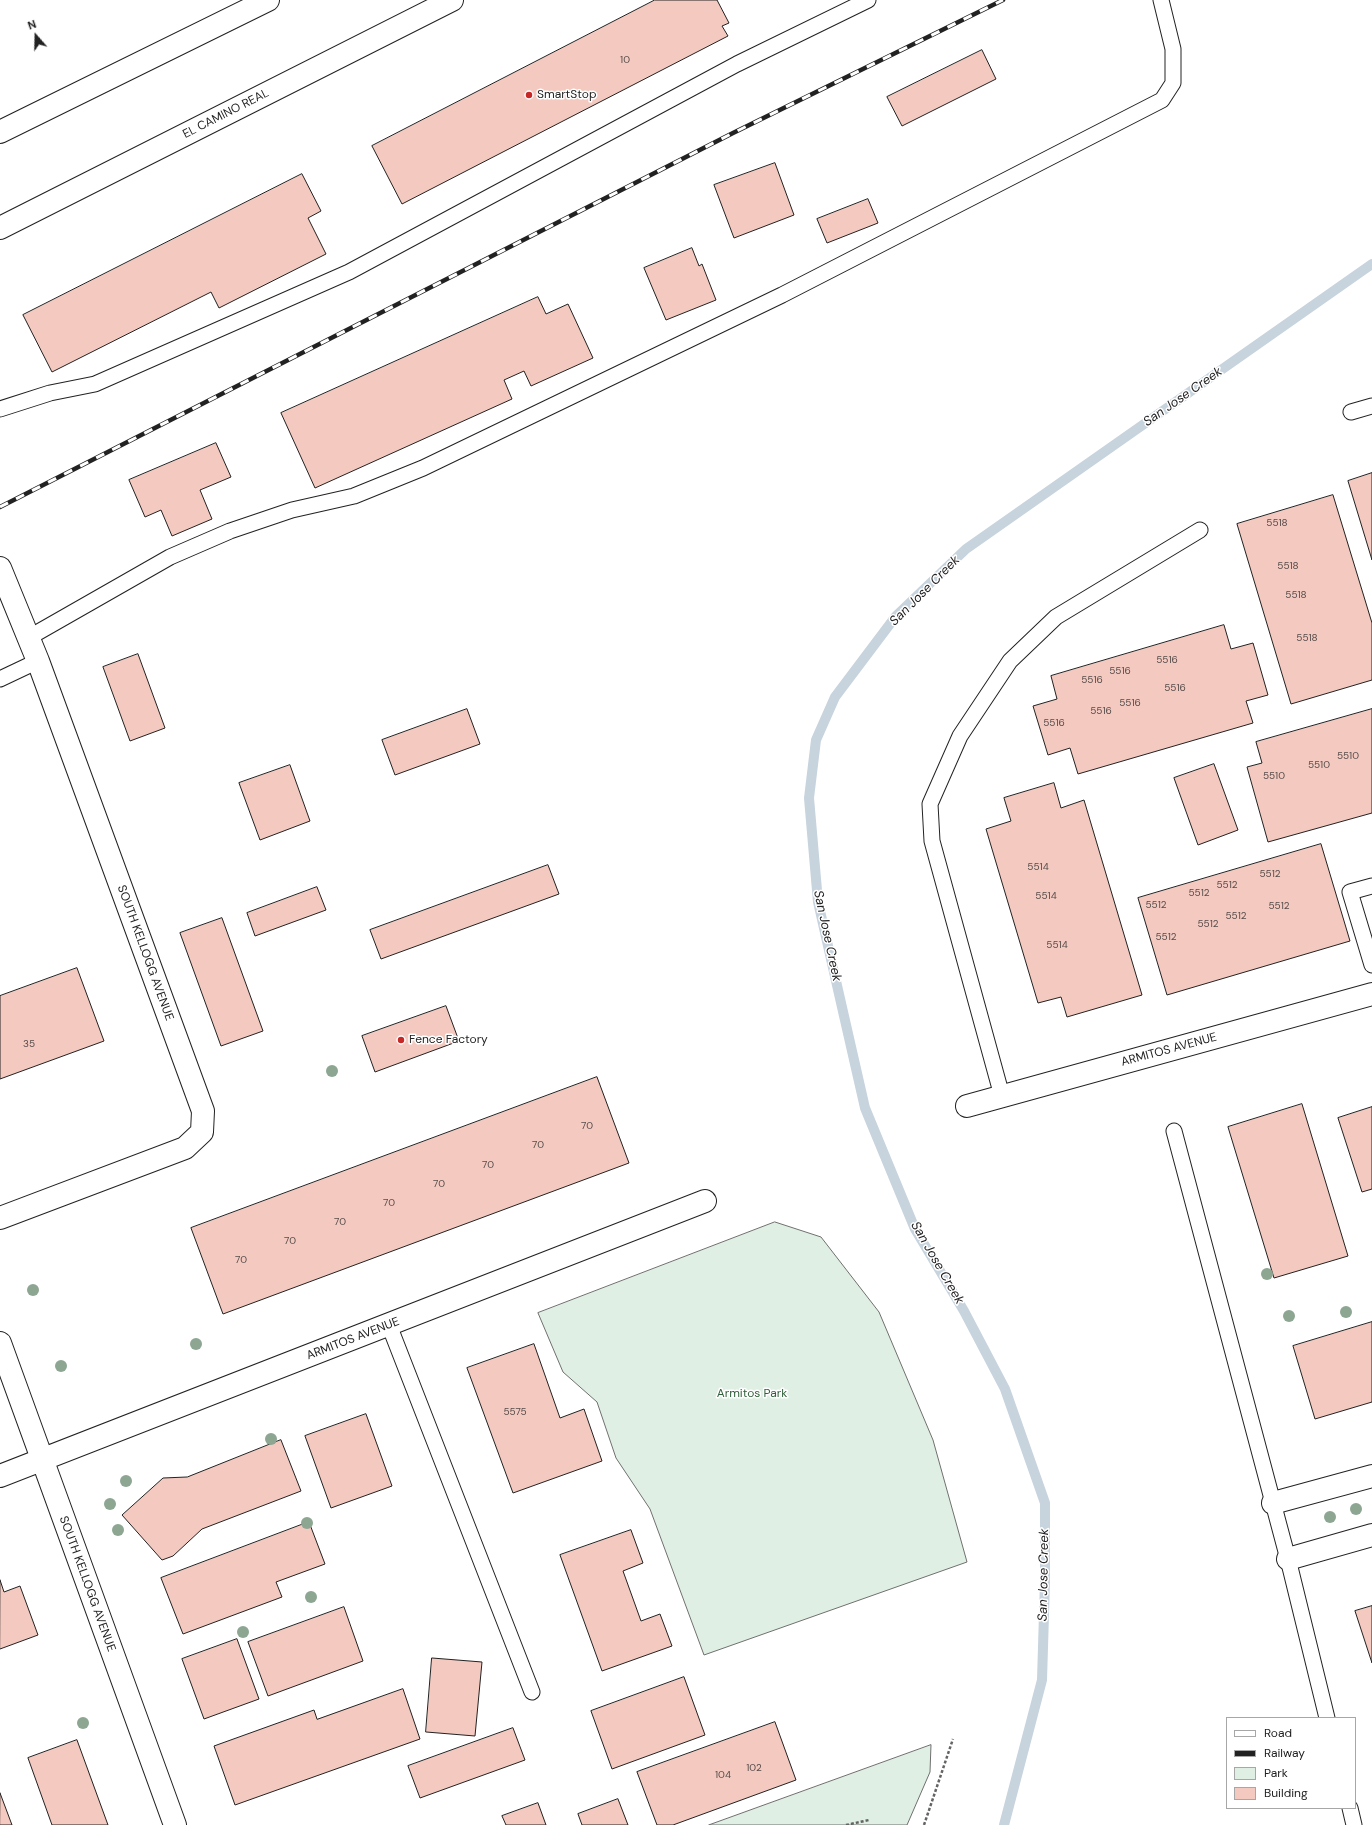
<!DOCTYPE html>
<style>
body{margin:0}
#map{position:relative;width:1372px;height:1825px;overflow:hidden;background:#fff;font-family:"DM Sans",sans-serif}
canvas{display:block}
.legend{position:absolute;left:1226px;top:1717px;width:130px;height:92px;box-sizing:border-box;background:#fff;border:1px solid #a7a7a7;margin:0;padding:5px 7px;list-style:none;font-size:12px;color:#222}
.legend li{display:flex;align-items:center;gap:8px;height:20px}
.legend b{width:20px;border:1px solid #a7a7a7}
.north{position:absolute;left:16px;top:16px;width:40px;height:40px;-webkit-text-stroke:3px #fff;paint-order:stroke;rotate:340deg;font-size:11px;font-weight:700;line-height:16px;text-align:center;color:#222}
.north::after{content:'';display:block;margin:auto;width:14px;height:18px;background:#222;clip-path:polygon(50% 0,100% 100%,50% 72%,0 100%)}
</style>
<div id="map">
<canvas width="1372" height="1825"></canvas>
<ul class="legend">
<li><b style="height:5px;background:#fff"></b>Road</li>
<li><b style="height:5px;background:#222"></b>Railway</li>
<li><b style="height:11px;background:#e0efe3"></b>Park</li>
<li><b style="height:11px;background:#f3c9c0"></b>Building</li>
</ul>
<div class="north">N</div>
</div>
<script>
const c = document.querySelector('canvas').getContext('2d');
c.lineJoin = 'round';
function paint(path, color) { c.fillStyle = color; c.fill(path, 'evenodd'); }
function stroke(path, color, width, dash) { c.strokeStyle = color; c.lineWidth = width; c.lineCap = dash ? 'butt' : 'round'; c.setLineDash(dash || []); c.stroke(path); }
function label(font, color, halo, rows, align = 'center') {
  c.font = font + ' "DM Sans",sans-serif'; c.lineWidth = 3; c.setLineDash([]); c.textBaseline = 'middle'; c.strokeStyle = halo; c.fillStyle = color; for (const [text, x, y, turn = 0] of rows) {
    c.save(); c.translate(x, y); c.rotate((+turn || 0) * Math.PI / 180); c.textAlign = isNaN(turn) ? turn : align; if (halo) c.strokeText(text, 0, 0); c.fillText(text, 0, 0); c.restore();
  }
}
const green = new Path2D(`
 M 775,1222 L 821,1237 L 879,1312 L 933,1440 L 967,1562 L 704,1655 L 650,1509 L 616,1458 L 597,1402 L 563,1372 L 538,1313 Z
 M 931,1745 L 930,1772 L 907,1825 L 709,1825 Z`);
paint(green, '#e0efe3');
stroke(green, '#6f6f6f', 1);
stroke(new Path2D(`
 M 1004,1825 L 1042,1680 L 1045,1581 L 1045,1503 L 1005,1389 L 964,1311 L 915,1229 L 865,1108 L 818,902 L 809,798 L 816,740 L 835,697 L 896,616 L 966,549 L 1372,264`), '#c7d3dd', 10);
const building = new Path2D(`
 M 655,0 L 717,0 L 729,23 L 722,26 L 728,36 L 402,204 L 372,146 Z
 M 982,50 L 996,79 L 902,126 L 887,97 Z
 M 775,163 L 794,215 L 734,238 L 714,185 Z
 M 302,174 L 321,211 L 308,218 L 326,254 L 219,308 L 211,292 L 52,372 L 23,315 Z
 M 868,199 L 878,223 L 827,243 L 817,219 Z
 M 692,248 L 699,266 L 702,264 L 716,300 L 666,320 L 644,268 Z
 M 538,297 L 546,314 L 568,304 L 593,358 L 531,386 L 524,371 L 504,380 L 512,399 L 315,488 L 281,413 Z
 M 216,443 L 231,477 L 200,490 L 212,519 L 172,536 L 161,510 L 145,517 L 129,480 Z
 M 1372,473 L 1372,560 L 1348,481 Z
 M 1333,495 L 1372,623 L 1372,680 L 1291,704 L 1237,524 Z
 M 1224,625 L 1231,649 L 1253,643 L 1268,695 L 1246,701 L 1253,723 L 1078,774 L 1070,748 L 1048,755 L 1033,706 L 1057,699 L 1051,676 Z
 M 138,654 L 165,728 L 130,741 L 103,667 Z
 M 467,709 L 480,744 L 395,775 L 382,740 Z
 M 1372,709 L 1372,813 L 1268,842 L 1247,767 L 1262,763 L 1256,742 Z
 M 1214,764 L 1238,830 L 1198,845 L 1174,778 Z
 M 290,765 L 310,821 L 260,840 L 239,783 Z
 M 1054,783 L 1061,808 L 1084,800 L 1142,995 L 1067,1017 L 1061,997 L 1038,1003 L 986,829 L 1011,821 L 1004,798 Z
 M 1321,844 L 1350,941 L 1167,995 L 1138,898 Z
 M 548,865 L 559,894 L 381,959 L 370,930 Z
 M 317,887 L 326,910 L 255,936 L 247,913 Z
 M 222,918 L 263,1031 L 221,1046 L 180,933 Z
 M 77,968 L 104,1041 L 0,1079 L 0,996 Z
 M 446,1006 L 459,1041 L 375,1072 L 362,1036 Z
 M 597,1077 L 629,1163 L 223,1314 L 191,1228 Z
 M 1302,1104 L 1348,1256 L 1274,1278 L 1228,1127 Z
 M 1372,1107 L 1372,1189 L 1362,1192 L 1338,1118 Z
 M 1372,1322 L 1372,1402 L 1315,1419 L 1293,1346 Z
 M 534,1344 L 560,1418 L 584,1409 L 602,1461 L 513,1493 L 467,1368 Z
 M 366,1414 L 392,1486 L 331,1508 L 305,1436 Z
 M 281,1440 L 301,1491 L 202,1529 L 173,1556 L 162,1560 L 122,1515 L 163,1478 L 187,1477 Z
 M 309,1522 L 325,1564 L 276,1582 L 282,1597 L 183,1634 L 161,1578 Z
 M 631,1530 L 643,1563 L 623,1571 L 641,1621 L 660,1614 L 672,1646 L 602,1671 L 560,1555 Z
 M 0,1580 L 4,1592 L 20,1586 L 38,1635 L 0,1649 Z
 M 1372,1606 L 1372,1663 L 1355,1611 Z
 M 344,1607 L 363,1661 L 268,1696 L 248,1642 Z
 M 237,1639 L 259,1699 L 204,1719 L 182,1659 Z
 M 432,1658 L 482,1662 L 475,1736 L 426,1732 Z
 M 684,1677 L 705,1735 L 612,1769 L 591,1711 Z
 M 403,1689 L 420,1739 L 235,1805 L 214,1746 L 314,1710 L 317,1719 Z
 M 775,1722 L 796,1780 L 673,1825 L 657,1825 L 637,1772 Z
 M 513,1728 L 525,1760 L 420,1798 L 408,1766 Z
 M 77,1740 L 108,1825 L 52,1825 L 28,1758 Z
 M 0,1793 L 12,1825 L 0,1825 Z
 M 618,1799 L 628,1825 L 582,1825 L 578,1814 Z
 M 538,1803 L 546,1825 L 506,1825 L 502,1816 Z`);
paint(building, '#f3c9c0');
stroke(building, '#222', 1);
const service = new Path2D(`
 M 0,409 L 50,393 L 95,384 L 349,272 L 737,64 L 868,0
 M 1351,412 L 1372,406
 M 28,638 L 170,557 L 230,531 L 292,510 L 354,496 L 423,468 L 782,295 L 1162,100 L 1173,83 L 1173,49 L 1161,0
 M 0,679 L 38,661
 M 1372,886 L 1350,892 L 1372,965
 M 1002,1096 L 932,841 L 930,804 L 960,736 L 1010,661 L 1056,617 L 1200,530
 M 1174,1131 L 1288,1559 L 1327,1718
 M 389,1325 L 532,1692
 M 1350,1808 L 1354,1825`);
const minor = new Path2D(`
 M 0,568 L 38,661 L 203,1111 L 202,1132 L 185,1148 L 0,1218
 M 967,1106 L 1372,994
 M 0,1343 L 175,1825
 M 0,1476 L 705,1201
 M 1273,1503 L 1372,1476
 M 1288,1559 L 1372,1535`);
const motorway = new Path2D(`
 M 0,132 L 268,0
 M 0,228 L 452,0`);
stroke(service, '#222', 17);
stroke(minor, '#222', 24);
stroke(motorway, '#222', 24);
stroke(new Path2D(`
 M 846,1825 L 869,1820
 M 924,1825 L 953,1739`), '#646464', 2.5, [3, 2]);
stroke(service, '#fff', 15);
stroke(minor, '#fff', 22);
stroke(motorway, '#fff', 22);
const rail = new Path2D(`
 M 0,507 L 733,133 L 1003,0`);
stroke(rail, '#222', 4.5);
stroke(rail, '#fff', 3, [9]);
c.fillStyle = '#8da692';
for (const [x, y] of [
 [332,1071],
 [1267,1274],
 [33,1290],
 [1346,1312],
 [1289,1316],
 [196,1344],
 [61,1366],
 [271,1439],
 [126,1481],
 [110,1504],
 [1356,1509],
 [1330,1517],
 [307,1523],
 [118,1530],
 [311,1597],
 [243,1632],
 [83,1723]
]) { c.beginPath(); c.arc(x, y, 6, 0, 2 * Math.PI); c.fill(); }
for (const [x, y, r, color] of [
 [529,95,4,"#c62828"],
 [401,1040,4,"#c62828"]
]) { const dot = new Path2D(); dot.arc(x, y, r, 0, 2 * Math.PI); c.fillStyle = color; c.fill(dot); stroke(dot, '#fff', 1.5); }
label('10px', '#564c4a', null, [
 ["10",625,60],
 ["5518",1277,523],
 ["5518",1288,566],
 ["5518",1296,595],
 ["5518",1307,638],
 ["5516",1167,660],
 ["5516",1120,671],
 ["5516",1092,680],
 ["5516",1175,688],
 ["5516",1130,703],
 ["5516",1101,711],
 ["5516",1054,723],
 ["5510",1348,756],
 ["5510",1319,765],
 ["5510",1274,776],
 ["5514",1038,867],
 ["5512",1270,874],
 ["5512",1227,885],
 ["5512",1199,893],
 ["5514",1046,896],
 ["5512",1156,905],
 ["5512",1279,906],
 ["5512",1236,916],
 ["5512",1208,924],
 ["5512",1166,937],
 ["5514",1057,945],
 ["35",29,1044],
 ["70",587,1126],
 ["70",538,1145],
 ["70",488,1165],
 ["70",439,1184],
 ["70",389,1203],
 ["70",340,1222],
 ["70",290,1241],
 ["70",241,1260],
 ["5575",515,1412],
 ["102",754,1768],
 ["104",723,1775]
]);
label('12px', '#222', '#fff', [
 ["SmartStop",537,95],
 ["Fence Factory",409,1040]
], 'left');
label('12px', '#222', '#fff', [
 ["EL CAMINO REAL",226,114,-27],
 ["SOUTH KELLOGG AVENUE",145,953,70],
 ["ARMITOS AVENUE",1169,1050,-15],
 ["ARMITOS AVENUE",353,1339,-21],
 ["SOUTH KELLOGG AVENUE",87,1584,70]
]);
label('12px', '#2f5e38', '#fff', [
 ["Armitos Park",752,1394]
]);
label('italic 13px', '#222', '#fff', [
 ["San Jose Creek",1183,397,-35],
 ["San Jose Creek",925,591,-45],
 ["San Jose Creek",827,936,78],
 ["San Jose Creek",937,1263,60],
 ["San Jose Creek",1044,1575,-89]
]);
</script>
